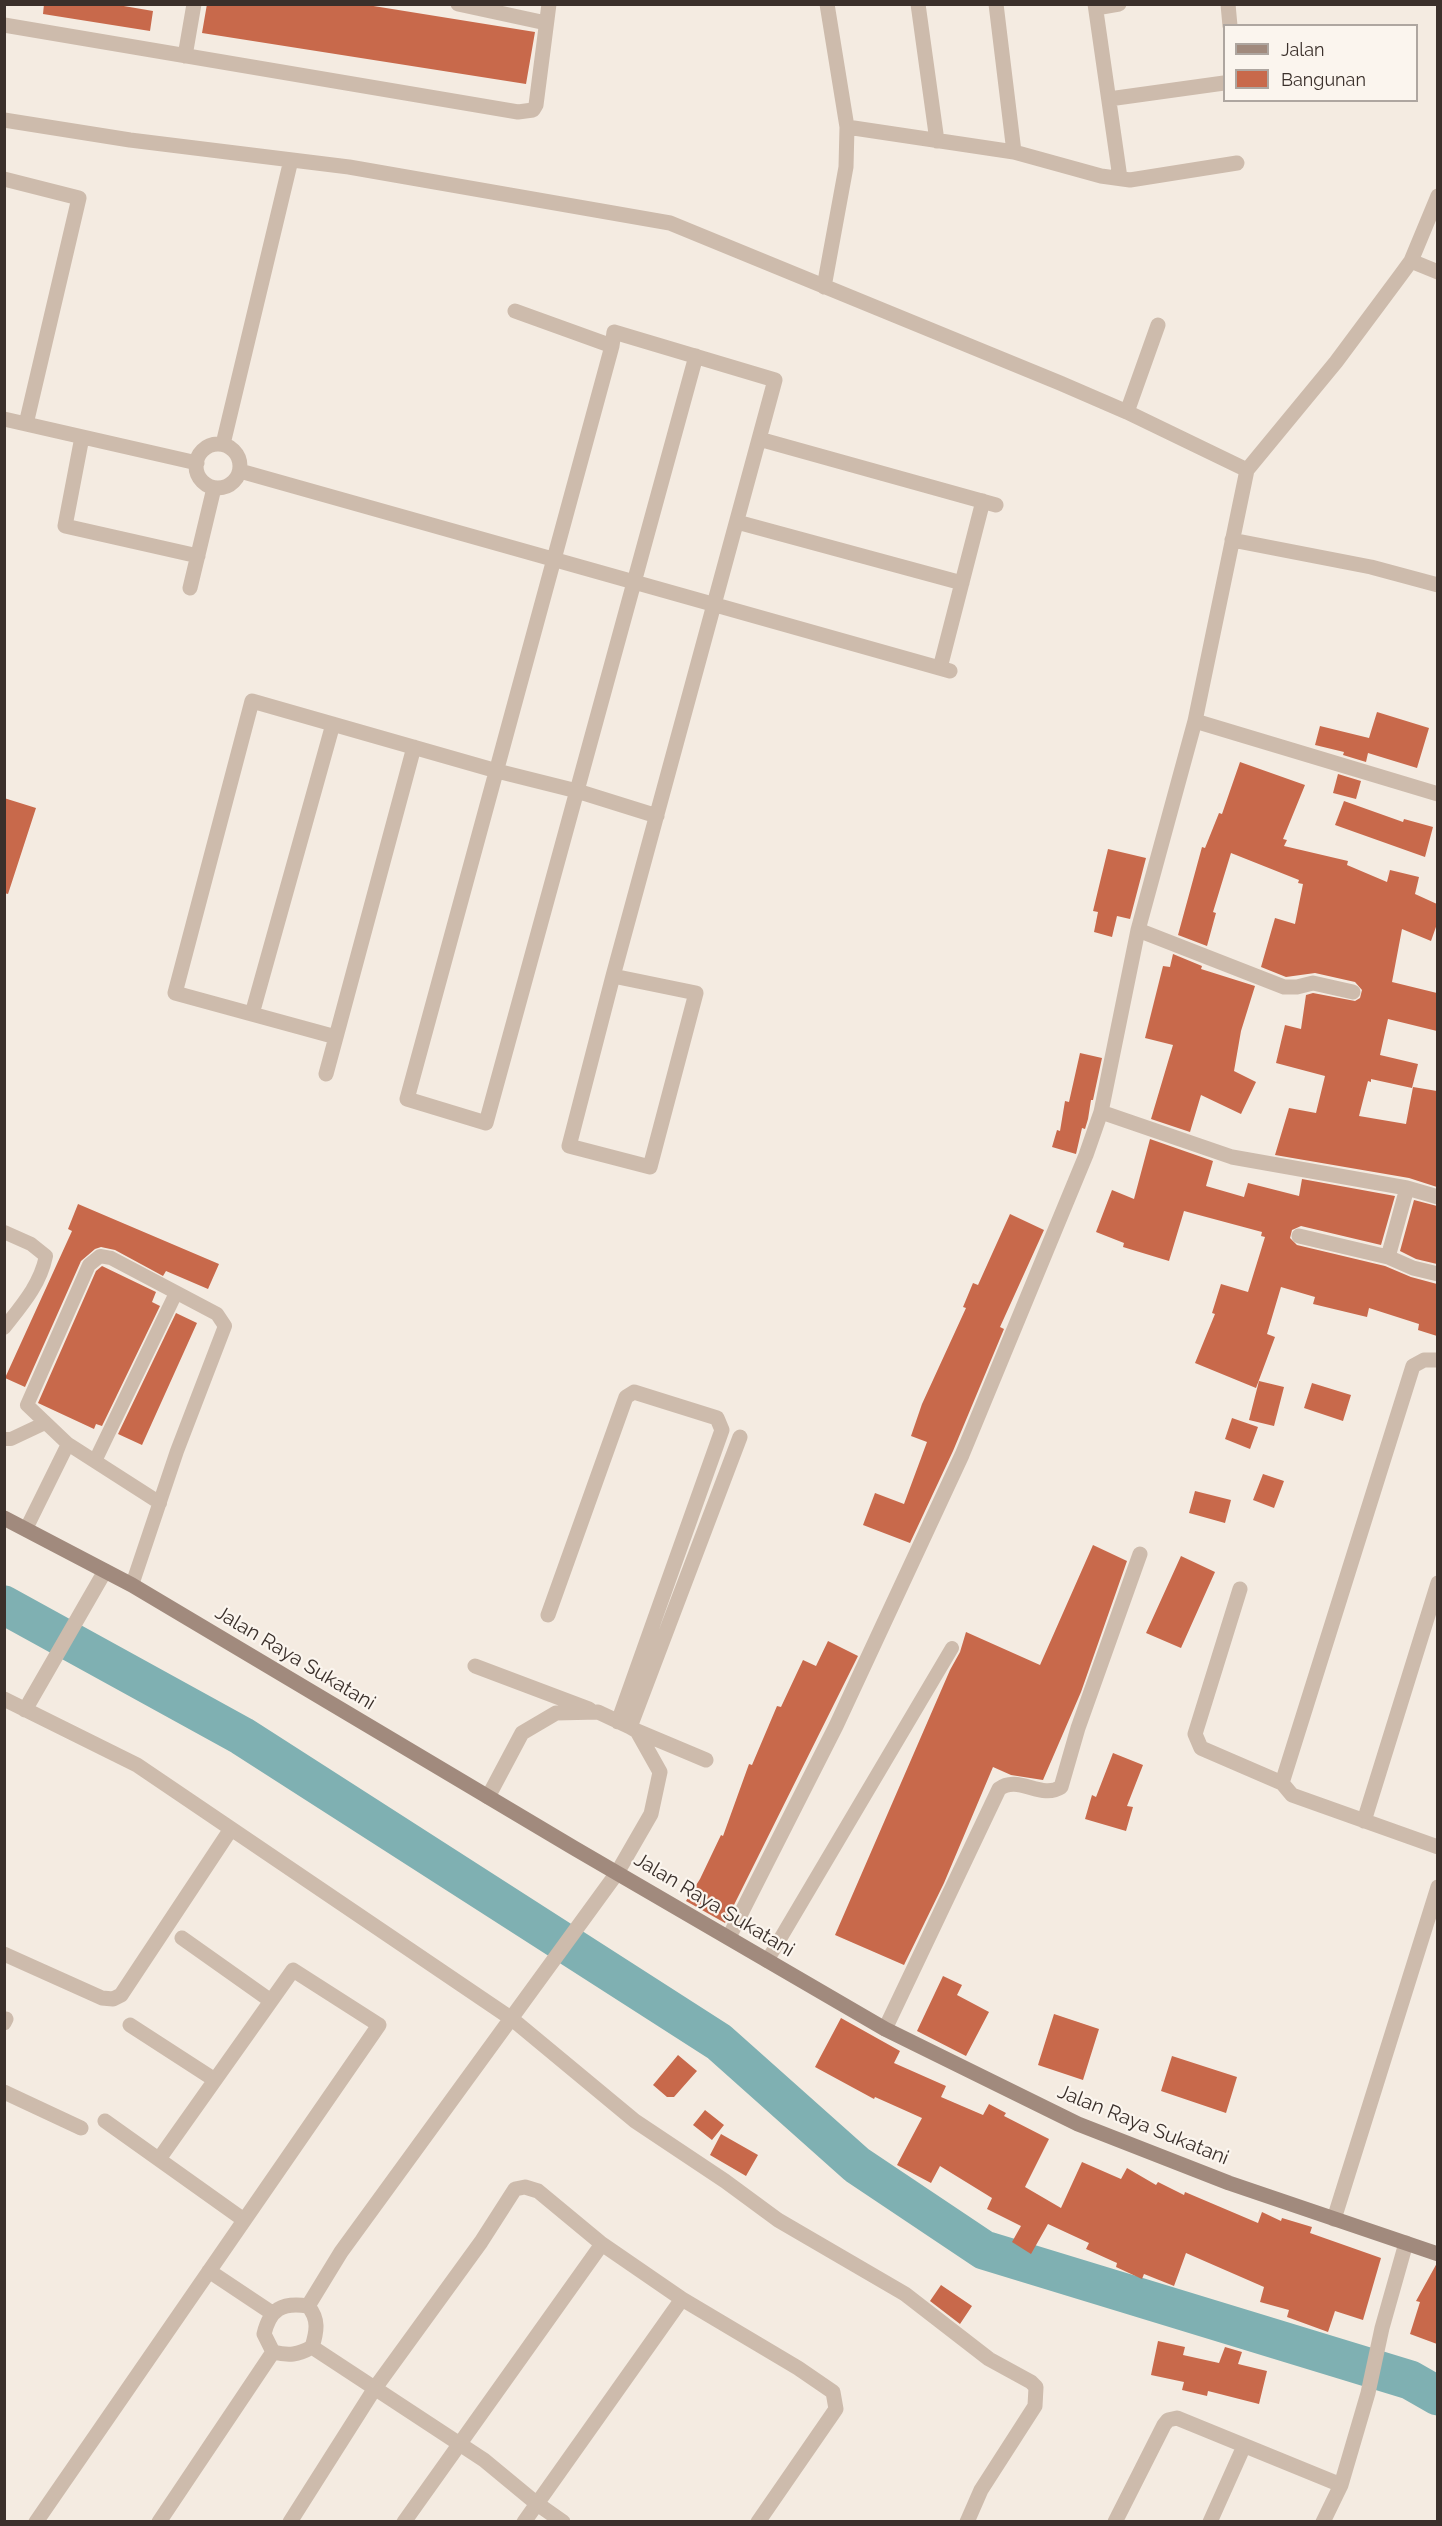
<!DOCTYPE html>
<style>
body{margin:0}
#map{position:relative;width:1442px;height:2526px;overflow:hidden;background:#f4ebe1;font-family:Raleway,sans-serif}
canvas{display:block}
.frame{position:absolute;inset:0;border:6px solid #3b302b;pointer-events:none}
.legend{position:absolute;left:1223px;top:24px;width:195px;height:78px;box-sizing:border-box;background:#fbf5ee;border:2px solid #aea6a0;margin:0;padding:8px 10px;list-style:none;font-size:18px;color:#3b302b}
.legend li{display:flex;align-items:center;gap:12px;height:30px}
.legend b{width:30px;border:2px solid #aea6a0}
</style>
<div id="map">
<canvas width="1442" height="2526"></canvas>
<div class="frame"></div>
<ul class="legend">
<li><b style="height:8px;background:#a18a7d"></b>Jalan</li>
<li><b style="height:16px;background:#c8694b"></b>Bangunan</li>
</ul>
</div>
<script>
const c = document.querySelector('canvas').getContext('2d');
c.lineJoin = 'round';
function stroke(path, color, width, dash) { c.strokeStyle = color; c.lineWidth = width; c.lineCap = dash ? 'butt' : 'round'; c.setLineDash(dash || []); c.stroke(path); }
function paint(path, color) { c.fillStyle = color; c.fill(path, 'evenodd'); }
function label(font, color, halo, rows, align = 'center') {
  c.font = font + ' Raleway,sans-serif'; c.lineWidth = 4.5; c.setLineDash([]); c.textBaseline = 'middle'; c.strokeStyle = halo; c.fillStyle = color; for (const [text, x, y, turn = 0] of rows) {
    c.save(); c.translate(x, y); c.rotate((+turn || 0) * Math.PI / 180); c.textAlign = isNaN(turn) ? turn : align; if (halo) c.strokeText(text, 0, 0); c.fillText(text, 0, 0); c.restore();
  }
}
stroke(new Path2D(`
 M 4,1605 L 242,1736 L 719,2042 L 857,2165 L 984,2250 L 1410,2380 L 1438,2396`), '#7fb0b2', 39);
paint(new Path2D(`
 M 44,4 L 112,4 L 153,11 L 150,31 L 43,14 Z
 M 207,4 L 361,4 L 535,32 L 526,84 L 202,33 Z
 M 1377,712 L 1429,728 L 1417,768 L 1368,753 L 1366,762 L 1343,755 L 1344,752 L 1315,745 L 1320,726 L 1369,738 Z
 M 1240,762 L 1305,785 L 1283,839 L 1287,840 L 1284,846 L 1348,861 L 1347,865 L 1387,882 L 1390,870 L 1419,877 L 1415,894 L 1437,904 L 1437,924 L 1431,941 L 1402,929 L 1392,982 L 1437,993 L 1437,1031 L 1388,1019 L 1380,1055 L 1418,1064 L 1412,1088 L 1371,1079 L 1371,1082 L 1368,1081 L 1359,1116 L 1406,1124 L 1413,1087 L 1437,1091 L 1437,1187 L 1409,1178 L 1275,1155 L 1289,1108 L 1316,1113 L 1325,1076 L 1276,1063 L 1285,1025 L 1301,1029 L 1306,995 L 1313,993 L 1355,1001 L 1360,998 L 1362,990 L 1355,982 L 1315,973 L 1286,977 L 1261,967 L 1275,918 L 1295,924 L 1303,884 L 1298,883 L 1299,880 L 1231,853 L 1213,912 L 1216,913 L 1207,946 L 1178,935 L 1202,847 L 1205,848 L 1219,813 L 1222,814 Z
 M 1338,774 L 1361,781 L 1356,799 L 1333,793 Z
 M 4,798 L 36,808 L 8,894 L 4,893 Z
 M 1344,801 L 1403,822 L 1404,819 L 1433,827 L 1425,857 L 1335,825 Z
 M 1108,849 L 1146,858 L 1130,919 L 1117,916 L 1112,937 L 1094,932 L 1098,912 L 1093,911 Z
 M 1173,954 L 1202,966 L 1201,969 L 1255,986 L 1241,1031 L 1234,1071 L 1256,1082 L 1241,1114 L 1201,1095 L 1190,1132 L 1151,1119 L 1173,1045 L 1145,1038 L 1163,966 L 1170,967 Z
 M 1080,1053 L 1102,1058 L 1093,1100 L 1091,1100 L 1088,1119 L 1085,1129 L 1082,1128 L 1076,1154 L 1052,1147 L 1057,1130 L 1060,1131 L 1065,1101 L 1069,1102 Z
 M 1150,1139 L 1213,1161 L 1206,1186 L 1244,1197 L 1248,1183 L 1299,1196 L 1302,1179 L 1395,1196 L 1381,1245 L 1301,1226 L 1292,1230 L 1290,1238 L 1297,1245 L 1385,1266 L 1411,1277 L 1437,1284 L 1437,1336 L 1418,1330 L 1419,1324 L 1369,1308 L 1367,1317 L 1313,1304 L 1315,1297 L 1281,1287 L 1267,1334 L 1275,1337 L 1256,1388 L 1195,1363 L 1215,1314 L 1212,1313 L 1221,1284 L 1248,1292 L 1265,1237 L 1261,1236 L 1262,1232 L 1184,1211 L 1169,1261 L 1123,1247 L 1124,1243 L 1096,1232 L 1112,1190 L 1134,1199 Z
 M 1414,1200 L 1437,1206 L 1437,1264 L 1416,1259 L 1400,1251 Z
 M 78,1204 L 219,1264 L 208,1289 L 166,1271 L 163,1276 L 115,1250 L 101,1247 L 95,1249 L 81,1261 L 25,1387 L 5,1378 L 72,1231 L 68,1229 Z
 M 1010,1214 L 1044,1230 L 1000,1327 L 1004,1329 L 953,1451 L 910,1543 L 863,1525 L 875,1493 L 904,1504 L 927,1442 L 911,1436 L 922,1404 L 966,1308 L 963,1307 L 973,1283 L 978,1285 Z
 M 102,1266 L 156,1292 L 152,1302 L 160,1306 L 102,1426 L 96,1424 L 94,1429 L 38,1403 L 96,1271 Z
 M 176,1313 L 197,1323 L 142,1445 L 118,1434 Z
 M 1259,1381 L 1284,1387 L 1274,1426 L 1249,1420 Z
 M 1312,1383 L 1351,1395 L 1343,1421 L 1304,1408 Z
 M 1232,1418 L 1258,1427 L 1250,1449 L 1225,1439 Z
 M 1263,1474 L 1284,1481 L 1274,1508 L 1253,1500 Z
 M 1195,1491 L 1231,1500 L 1225,1523 L 1189,1513 Z
 M 1093,1545 L 1127,1561 L 1081,1692 L 1043,1780 L 1011,1775 L 993,1767 L 944,1883 L 904,1965 L 835,1935 L 950,1670 L 960,1652 L 966,1632 L 1040,1665 Z
 M 1181,1556 L 1215,1572 L 1181,1648 L 1146,1633 Z
 M 828,1641 L 858,1656 L 725,1923 L 686,1901 L 700,1879 L 721,1835 L 723,1836 L 749,1764 L 752,1765 L 777,1706 L 781,1707 L 803,1660 L 816,1666 Z
 M 1113,1753 L 1143,1765 L 1127,1806 L 1133,1807 L 1126,1831 L 1085,1819 L 1092,1795 L 1096,1797 Z
 M 943,1976 L 962,1985 L 957,1995 L 989,2012 L 966,2056 L 917,2031 Z
 M 1054,2014 L 1099,2029 L 1083,2080 L 1038,2065 Z
 M 841,2018 L 900,2051 L 894,2063 L 946,2086 L 941,2097 L 983,2115 L 989,2104 L 1006,2113 L 1004,2116 L 1049,2139 L 1025,2187 L 1061,2208 L 1082,2162 L 1121,2179 L 1127,2168 L 1156,2185 L 1158,2182 L 1184,2195 L 1185,2192 L 1258,2223 L 1262,2212 L 1281,2221 L 1282,2218 L 1312,2227 L 1310,2233 L 1381,2258 L 1363,2320 L 1335,2311 L 1328,2332 L 1287,2317 L 1289,2310 L 1260,2302 L 1264,2287 L 1186,2253 L 1174,2286 L 1144,2274 L 1142,2279 L 1116,2267 L 1117,2263 L 1086,2249 L 1089,2243 L 1048,2224 L 1031,2254 L 1012,2242 L 1021,2226 L 987,2209 L 992,2198 L 940,2166 L 931,2183 L 897,2165 L 922,2118 L 875,2097 L 874,2099 L 815,2067 Z
 M 678,2055 L 697,2071 L 674,2097 L 667,2097 L 653,2085 Z
 M 1172,2056 L 1237,2077 L 1226,2113 L 1161,2091 Z
 M 705,2110 L 724,2125 L 712,2140 L 693,2125 Z
 M 721,2134 L 758,2155 L 746,2176 L 710,2155 Z
 M 1437,2263 L 1437,2344 L 1410,2334 L 1420,2302 L 1416,2301 Z
 M 941,2285 L 972,2306 L 960,2324 L 930,2301 Z
 M 1158,2341 L 1185,2347 L 1183,2355 L 1219,2363 L 1225,2347 L 1242,2352 L 1238,2364 L 1267,2371 L 1259,2404 L 1208,2391 L 1207,2396 L 1182,2390 L 1184,2382 L 1151,2375 Z`), '#c8694b');
stroke(new Path2D(`
 M 4,1232 L 31,1244 L 46,1256 C 40,1285 22,1305 4,1328
 M 4,1439 L 11,1439 L 45,1423
 M 95,1461 L 176,1293
 M 26,1529 L 68,1444
 M 132,1585 L 177,1451 L 225,1326 L 217,1314 L 111,1258 L 100,1256 L 89,1265 L 27,1405 L 68,1444 L 160,1503
 M 767,1961 L 952,1648`), '#cdbbac', 14);
stroke(new Path2D(`
 M 458,4 L 546,23
 M 918,4 L 937,141
 M 996,4 L 1014,152
 M 1095,4 L 1120,178
 M 1228,4 L 1230,26
 M 1096,8 L 1119,4
 M 4,25 L 518,112 L 533,110 L 536,105 L 549,4
 M 185,56 L 194,4
 M 1109,99 L 1224,83
 M 4,120 L 130,140 L 349,167 L 670,223 L 1060,383 L 1127,412 L 1247,470
 M 847,127 L 1014,152 L 1101,176 L 1130,180 L 1237,163
 M 4,179 L 79,198 L 26,424
 M 1411,261 L 1438,272
 M 824,287 L 846,167 L 847,127 L 827,4
 M 515,311 L 612,346 L 614,332 L 775,380 L 759,439
 M 612,346 L 407,1099 L 486,1123 L 696,356
 M 1127,412 L 1158,325
 M 4,419 L 197,463
 M 82,437 L 65,526 L 198,556
 M196 466a22 22 0 1 1 44 0a22 22 0 1 1-44 0Z
 M 223,444 L 291,160
 M 240,471 L 950,671
 M 737,522 L 962,583
 M 1232,540 L 1371,567 L 1438,585
 M 190,588 L 214,488
 M 940,668 L 983,501
 M 1195,721 L 1438,794
 M 414,747 L 336,1037 L 175,993 L 252,701 L 497,771 L 577,791 L 657,816
 M 1138,930 L 1284,987 L 1297,987 L 1313,983 L 1353,992
 M 613,976 L 696,993 L 650,1167 L 569,1146 L 613,976 L 759,439 L 996,505
 M 252,1014 L 333,724
 M 326,1074 L 336,1037
 M 1101,1112 L 1232,1157 L 1407,1188
 M 1299,1236 L 1388,1257 L 1413,1268 L 1438,1274
 M 1388,1257 L 1407,1188 L 1438,1197
 M 1438,1360 L 1424,1360 L 1413,1366 L 1282,1783 L 1292,1795 L 1438,1847
 M 1240,1589 L 1195,1734 L 1201,1748 L 1282,1783
 M 548,1615 L 626,1397 L 634,1392 L 717,1418 L 722,1430 L 618,1722
 M 475,1666 L 589,1709
 M 4,1699 L 137,1765 L 512,2019 L 635,2121 L 725,2181 L 778,2220 L 905,2294 L 989,2359 L 1031,2382 L 1036,2387 L 1035,2406 L 981,2490 L 967,2522
 M 25,1710 L 105,1571
 M 630,1727 L 740,1437
 M 637,1731 L 706,1760
 M 488,1797 L 522,1733 L 556,1713 L 598,1712 L 630,1727 L 637,1731 L 660,1772 L 651,1814 L 617,1873 L 341,2252 L 308,2306 C 319,2319 317,2331 312,2347 L 484,2460 L 536,2503 L 563,2522
 M 1364,1821 L 1438,1583
 M 729,1937 L 836,1726 L 962,1455 L 1086,1155 L 1101,1112 L 1138,930 L 1195,721 L 1247,470 L 1336,362 L 1400,276 L 1411,261 L 1438,196
 M 182,1938 L 271,2001
 M 4,1954 L 102,1998 L 113,1999 L 121,1995 L 231,1829
 M 4,2023 L 6,2019
 M 130,2025 L 215,2080
 M 885,2029 L 999,1789 C 1018,1774 1041,1800 1061,1787 L 1078,1728 L 1140,1554
 M 4,2092 L 81,2128
 M 105,2121 L 244,2220
 M 1334,2219 L 1438,1887
 M 209,2271 L 272,2313
 M 273,2352 C 289,2356 298,2355 312,2347
 M 36,2522 L 379,2025 L 293,1970 L 159,2159
 M 159,2522 L 273,2352 L 264,2334 C 270,2309 282,2302 308,2306
 M 290,2522 L 375,2388 L 481,2242 L 515,2189 L 525,2187 L 538,2191 L 602,2244
 M 404,2522 L 602,2244 L 682,2299 L 798,2368 L 833,2392 L 836,2409 L 758,2522
 M 524,2522 L 682,2299
 M 1115,2522 L 1164,2425 L 1168,2420 L 1177,2418 L 1341,2485
 M 1210,2522 L 1244,2446
 M 1323,2522 L 1341,2485 L 1368,2393 L 1382,2328 L 1406,2243`), '#cdbbac', 15);
stroke(new Path2D(`
 M 4,1518 L 132,1585 L 574,1848 L 885,2029 L 1078,2124 L 1229,2183 L 1438,2254`), '#a18a7d', 15);
label('20px', '#3b302b', '#fbf5ee', [
 ["Jalan Raya Sukatani",295,1658,31],
 ["Jalan Raya Sukatani",714,1905,31],
 ["Jalan Raya Sukatani",1143,2125,22]
]);
</script>
